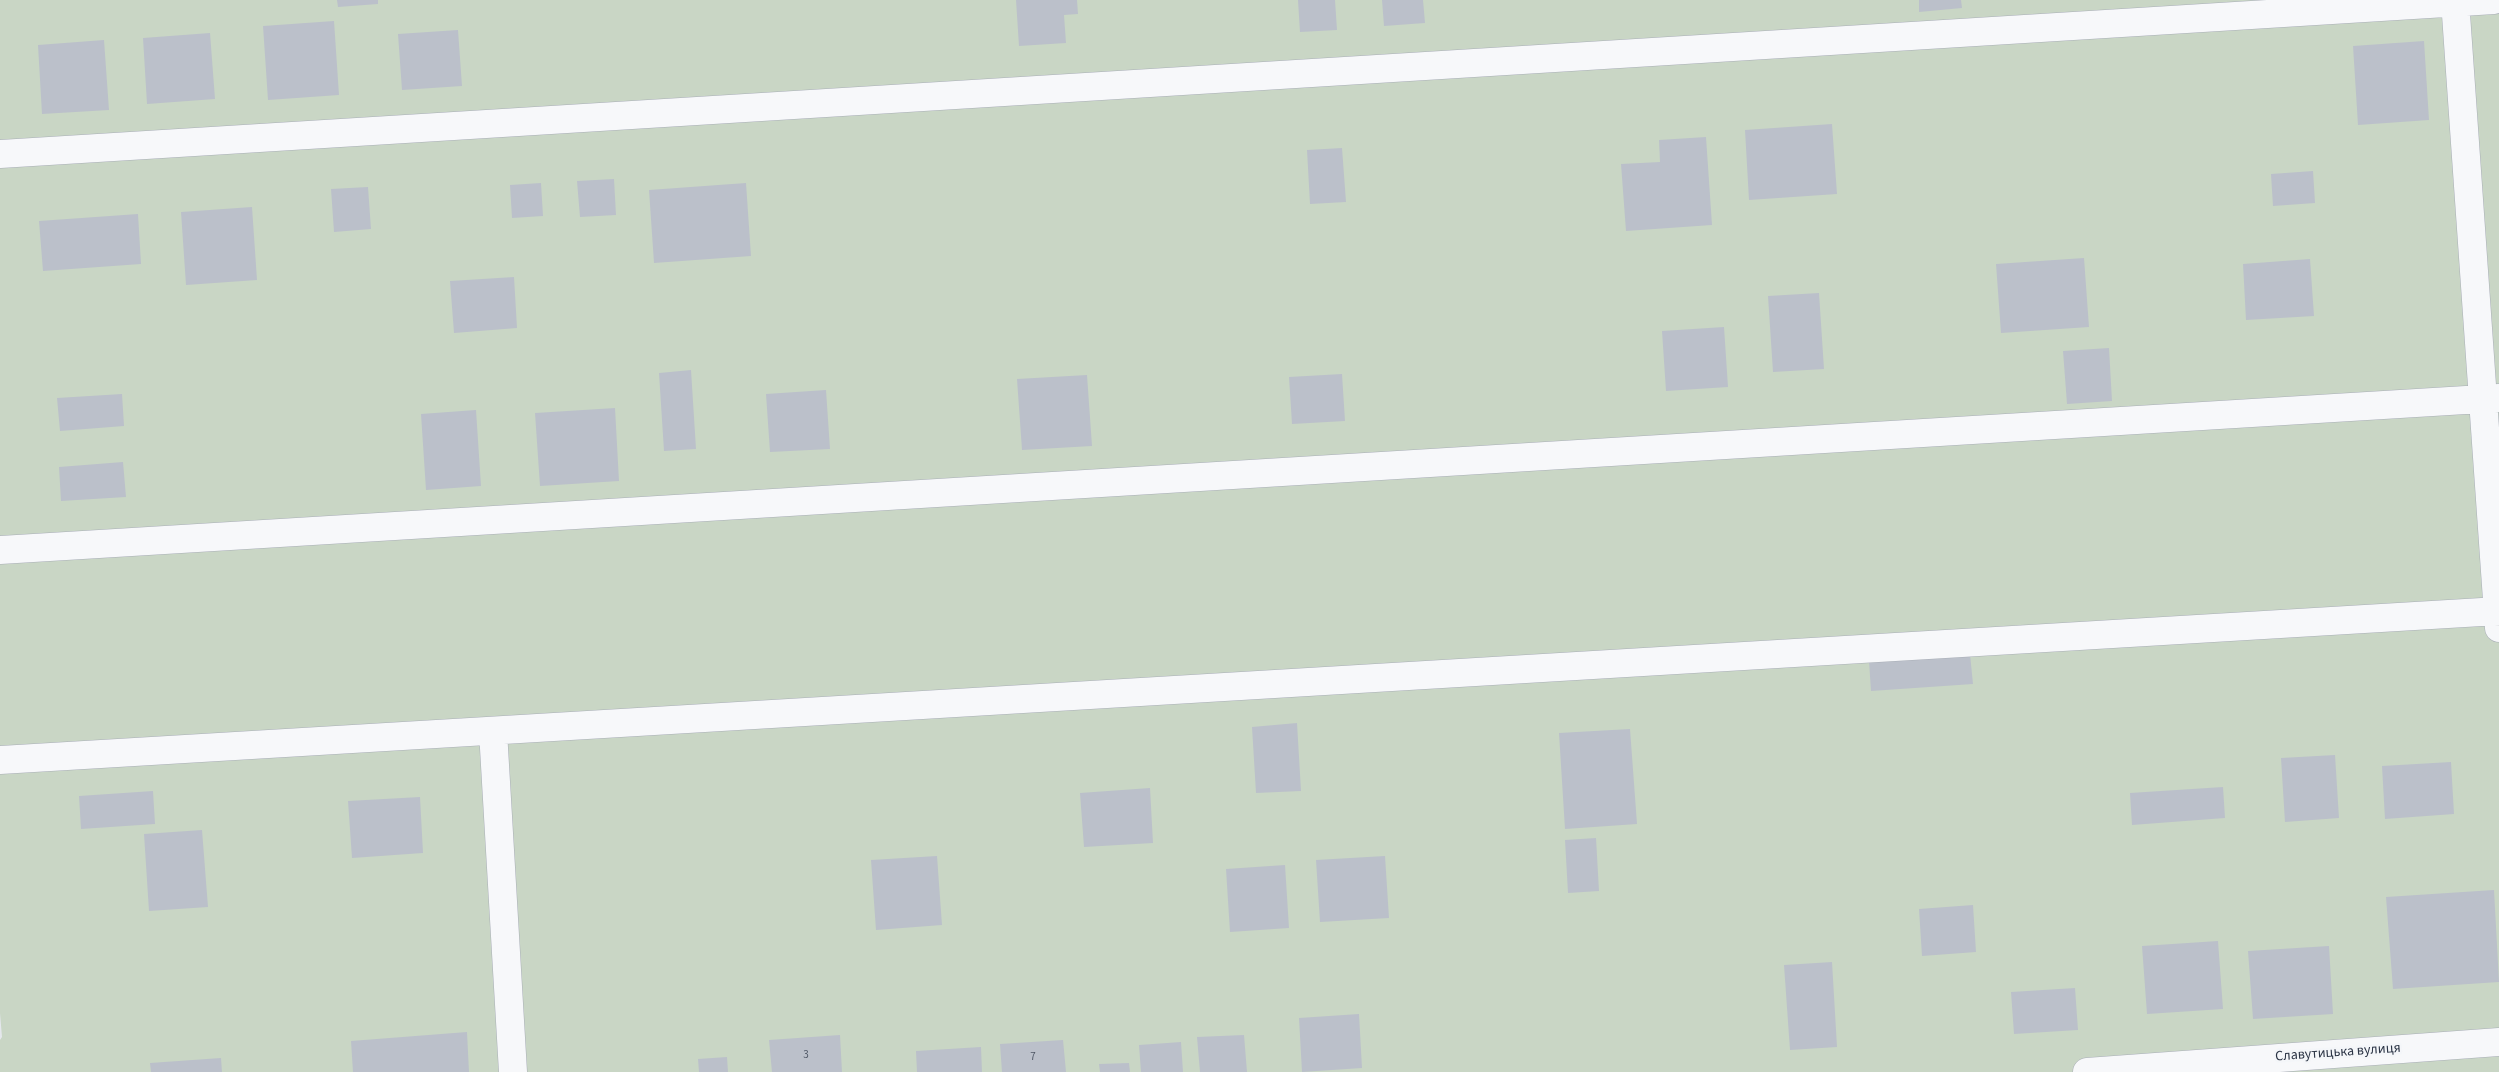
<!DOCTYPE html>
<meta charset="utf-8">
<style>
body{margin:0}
canvas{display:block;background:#e4e7ec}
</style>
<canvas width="2499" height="1072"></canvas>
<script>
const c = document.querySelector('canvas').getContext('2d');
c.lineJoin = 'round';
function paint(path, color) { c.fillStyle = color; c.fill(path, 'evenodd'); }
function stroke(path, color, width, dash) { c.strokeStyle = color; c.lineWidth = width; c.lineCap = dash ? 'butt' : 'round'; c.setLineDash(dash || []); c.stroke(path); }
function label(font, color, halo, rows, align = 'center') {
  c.font = font + ' "Source Sans 3",sans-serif'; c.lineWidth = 5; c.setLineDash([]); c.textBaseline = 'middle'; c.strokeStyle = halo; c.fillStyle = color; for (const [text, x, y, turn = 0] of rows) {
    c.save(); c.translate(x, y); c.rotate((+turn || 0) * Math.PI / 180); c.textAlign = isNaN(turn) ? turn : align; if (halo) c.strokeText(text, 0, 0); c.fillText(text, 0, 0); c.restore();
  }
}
paint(new Path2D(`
 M 0,0 L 2499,0 L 2499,1072 L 0,1072 L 0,1040 L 2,1037 L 0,1013 Z`), '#c9d6c5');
paint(new Path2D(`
 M 337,0 L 378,0 L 378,4 L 338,7 Z
 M 1016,0 L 1077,0 L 1078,14 L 1064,15 L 1066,43 L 1019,46 Z
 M 1298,0 L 1335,0 L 1337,30 L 1300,32 Z
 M 1382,0 L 1423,0 L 1425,23 L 1384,26 Z
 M 1919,0 L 1961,0 L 1962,8 L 1919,12 Z
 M 334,21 L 339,95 L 268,100 L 263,26 Z
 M 458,30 L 462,86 L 402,90 L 398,34 Z
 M 210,33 L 215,99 L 147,104 L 143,38 Z
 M 104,40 L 109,110 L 42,114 L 38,45 Z
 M 2424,41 L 2429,120 L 2358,125 L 2353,46 Z
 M 1832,124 L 1837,194 L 1749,200 L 1745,130 Z
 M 1706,137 L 1712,225 L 1626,231 L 1621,164 L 1660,162 L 1659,140 Z
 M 1342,148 L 1346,202 L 1310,204 L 1307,150 Z
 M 2313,171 L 2315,203 L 2273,206 L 2271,174 Z
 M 614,179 L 616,215 L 580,217 L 577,181 Z
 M 541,183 L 543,216 L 512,218 L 510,185 Z
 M 746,183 L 751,256 L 654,263 L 649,190 Z
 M 368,187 L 371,229 L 334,232 L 331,189 Z
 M 252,207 L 257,280 L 186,285 L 181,212 Z
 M 138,214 L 141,264 L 43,271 L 39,221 Z
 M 2084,258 L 2089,327 L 2001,333 L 1996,264 Z
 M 2310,259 L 2314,316 L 2246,320 L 2243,264 Z
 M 514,277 L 517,328 L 454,333 L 450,281 Z
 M 1819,293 L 1824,369 L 1773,372 L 1768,296 Z
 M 1724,327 L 1728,387 L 1666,391 L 1662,331 Z
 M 2109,348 L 2112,401 L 2067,404 L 2063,351 Z
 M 691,370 L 696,449 L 664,451 L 659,373 Z
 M 1342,374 L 1345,421 L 1292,424 L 1289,377 Z
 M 1087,375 L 1092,446 L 1022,450 L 1017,379 Z
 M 826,390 L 830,449 L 770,452 L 766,394 Z
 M 122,394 L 124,426 L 60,431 L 57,398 Z
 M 615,408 L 619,481 L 540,486 L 535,413 Z
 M 476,410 L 481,486 L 426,490 L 421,414 Z
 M 123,462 L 126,497 L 61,501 L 59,467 Z
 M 1970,654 L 1973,684 L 1871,691 L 1869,661 Z
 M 1297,723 L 1301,791 L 1256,793 L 1252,727 Z
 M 1630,729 L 1637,824 L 1565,829 L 1559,733 Z
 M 2335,755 L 2339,818 L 2285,822 L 2281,758 Z
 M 2451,762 L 2454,814 L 2385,819 L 2382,766 Z
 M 2223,787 L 2225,818 L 2132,825 L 2130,793 Z
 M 1150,788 L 1153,843 L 1084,847 L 1080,793 Z
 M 153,791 L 155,824 L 81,829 L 79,796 Z
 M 420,797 L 423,853 L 352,858 L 348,801 Z
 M 202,830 L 208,907 L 149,911 L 144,834 Z
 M 1596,838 L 1599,891 L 1568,893 L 1565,840 Z
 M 937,856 L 942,925 L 876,930 L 871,860 Z
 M 1385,856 L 1389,918 L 1320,922 L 1316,860 Z
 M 1285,865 L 1289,928 L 1230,932 L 1226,869 Z
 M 2494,890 L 2499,982 L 2393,989 L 2386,897 Z
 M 1973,905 L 1976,952 L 1922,956 L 1919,909 Z
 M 2218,941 L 2223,1009 L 2147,1014 L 2142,946 Z
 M 2329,946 L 2333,1014 L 2253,1019 L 2248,951 Z
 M 1832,962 L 1837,1047 L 1790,1050 L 1784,965 Z
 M 2075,988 L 2078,1030 L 2014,1034 L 2011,992 Z
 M 1359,1014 L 1362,1068 L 1302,1072 L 1299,1018 Z
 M 467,1032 L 469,1072 L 353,1072 L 351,1041 Z
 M 840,1035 L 842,1072 L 772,1072 L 769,1040 Z
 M 1244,1035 L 1247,1072 L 1200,1072 L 1197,1037 Z
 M 1063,1040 L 1066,1072 L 1002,1072 L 1000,1044 Z
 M 1181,1042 L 1183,1072 L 1141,1072 L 1139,1045 Z
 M 981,1047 L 982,1072 L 917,1072 L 916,1051 Z
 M 727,1057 L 728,1072 L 699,1072 L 698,1059 Z
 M 221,1058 L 222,1072 L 151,1072 L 150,1063 Z
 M 1129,1063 L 1130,1072 L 1100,1072 L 1099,1064 Z`), '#bbc0ca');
const minor = new Path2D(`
 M 2455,0 L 2499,628
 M 0,154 L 2494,0
 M 0,550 L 2499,398
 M 493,731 L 513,1072
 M 0,760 L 2499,611
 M 2087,1072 L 2499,1042`);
stroke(minor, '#a9aeb7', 29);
stroke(minor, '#f7f8fa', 28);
label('11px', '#4f5766', null, [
 ["3",806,1056],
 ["7",1033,1058]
]);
label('14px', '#2b3445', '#f4f6f9', [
 ["Славутицька вулиця",2338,1053,-4]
]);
</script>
